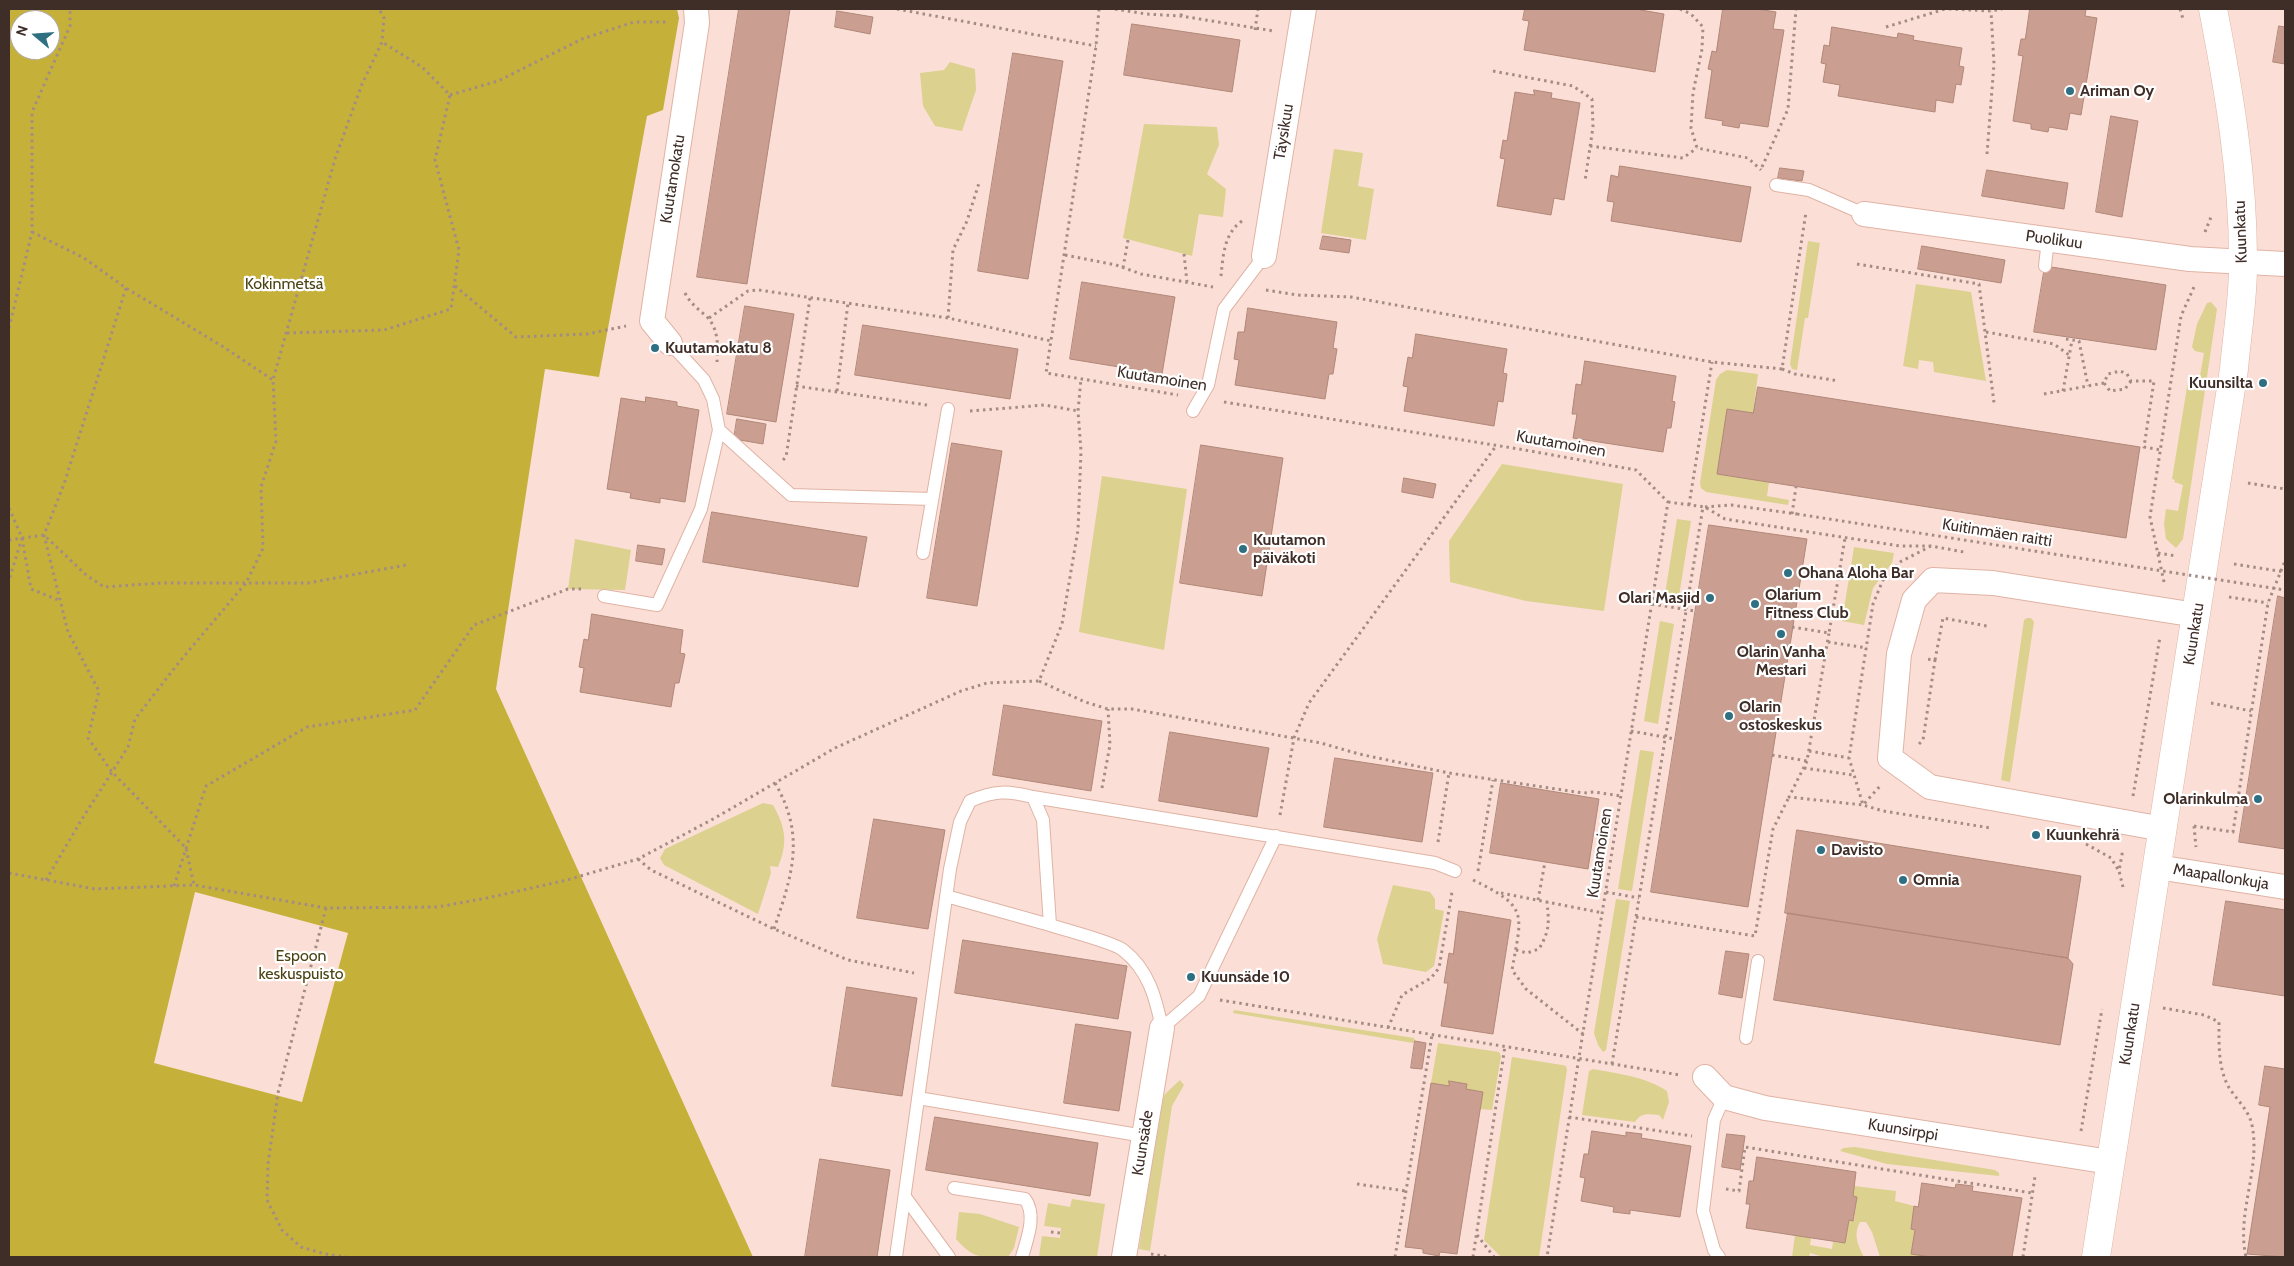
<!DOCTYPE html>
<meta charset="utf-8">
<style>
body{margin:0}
#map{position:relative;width:2294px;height:1266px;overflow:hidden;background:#fbdfd6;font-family:Cabin,sans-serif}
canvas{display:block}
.frame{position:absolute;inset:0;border:10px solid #3f2d27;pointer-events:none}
.north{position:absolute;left:10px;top:10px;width:50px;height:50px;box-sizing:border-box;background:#fff;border:1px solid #b2aba9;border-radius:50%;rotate:288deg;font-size:14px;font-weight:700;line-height:20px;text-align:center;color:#3f2d27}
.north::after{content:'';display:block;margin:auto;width:18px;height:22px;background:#2e7082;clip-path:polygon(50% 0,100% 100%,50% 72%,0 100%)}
</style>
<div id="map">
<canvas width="2294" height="1266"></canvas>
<div class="frame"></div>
<div class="north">N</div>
</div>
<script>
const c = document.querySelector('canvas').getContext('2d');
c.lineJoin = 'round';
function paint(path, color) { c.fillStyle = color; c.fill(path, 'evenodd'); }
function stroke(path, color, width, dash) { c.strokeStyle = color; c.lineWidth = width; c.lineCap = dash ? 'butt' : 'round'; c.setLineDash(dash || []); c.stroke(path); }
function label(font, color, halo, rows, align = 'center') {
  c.font = font + ' Cabin,sans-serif'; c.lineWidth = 4.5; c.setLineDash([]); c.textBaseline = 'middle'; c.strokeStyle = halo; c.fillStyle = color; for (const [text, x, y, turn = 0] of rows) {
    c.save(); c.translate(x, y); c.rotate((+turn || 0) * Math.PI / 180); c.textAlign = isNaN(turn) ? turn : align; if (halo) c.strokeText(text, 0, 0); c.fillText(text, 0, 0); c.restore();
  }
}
paint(new Path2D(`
 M 950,62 L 975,69 L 976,90 L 962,131 L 935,126 L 923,106 L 920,73 L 944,70 Z
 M 1144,124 L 1217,127 L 1219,145 L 1207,174 L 1226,189 L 1223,217 L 1199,214 L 1192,256 L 1123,238 Z
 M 1334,149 L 1363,153 L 1358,186 L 1374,189 L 1366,240 L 1321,233 Z
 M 1808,241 L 1820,243 L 1808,318 L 1805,318 L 1797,370 L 1792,369 L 1790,364 Z
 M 1916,284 L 1971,292 L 1986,381 L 1934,372 L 1933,362 L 1919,360 L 1918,369 L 1903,366 Z
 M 2211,302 L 2217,309 L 2183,539 L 2176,548 L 2166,539 L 2164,524 L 2166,509 L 2178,511 L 2183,485 L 2174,482 L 2175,480 L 2172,479 L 2189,375 L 2200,376 L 2204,353 L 2195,351 L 2192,347 L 2197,324 L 2207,303 Z
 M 1727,370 L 1758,374 L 1753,413 L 1719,465 L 1717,474 L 1769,482 L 1767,496 L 1789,500 L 1788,505 L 1706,492 L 1701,488 L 1700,483 L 1716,380 L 1720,374 Z
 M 1502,464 L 1623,484 L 1604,611 L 1526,601 L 1450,582 L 1449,541 Z
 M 1102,476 L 1187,489 L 1164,650 L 1079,632 Z
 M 1677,519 L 1691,521 L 1679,596 L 1665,594 Z
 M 575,539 L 631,550 L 625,590 L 568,589 Z
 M 1854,547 L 1894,553 L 1892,563 L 1873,588 L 1864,625 L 1842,621 Z
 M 2027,618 L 2031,618 L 2034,622 L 2010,782 L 2001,780 L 2024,620 Z
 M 1660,621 L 1674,624 L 1658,724 L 1644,721 Z
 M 1640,750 L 1654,752 L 1632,891 L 1618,889 Z
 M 763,803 L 773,805 C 786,828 788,843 778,867 L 770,866 L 771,873 L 758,914 L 664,865 L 660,858 L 665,849 Z
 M 1393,885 L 1430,892 L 1435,899 L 1435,909 L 1444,911 L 1434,966 L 1426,972 L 1383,964 L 1377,939 Z
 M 1616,899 L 1630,901 L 1606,1050 L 1603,1052 L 1598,1045 L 1594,1033 Z
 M 1234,1010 L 1414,1038 L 1415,1041 L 1413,1043 L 1233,1013 Z
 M 1438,1043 L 1499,1052 L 1501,1056 L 1492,1110 L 1480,1109 L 1483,1092 L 1466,1089 L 1467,1084 L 1449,1082 L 1449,1086 L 1431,1083 Z
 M 1512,1057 L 1562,1065 L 1566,1066 L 1567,1070 L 1539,1257 L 1501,1257 L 1484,1240 Z
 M 1593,1069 C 1619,1074 1644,1076 1667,1091 L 1669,1102 L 1663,1120 L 1659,1115 C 1649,1114 1641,1112 1635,1122 L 1582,1115 L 1589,1071 Z
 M 1180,1080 L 1184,1085 L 1172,1106 L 1150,1251 L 1139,1249 L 1160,1105 L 1165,1094 Z
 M 1855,1147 L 1995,1170 L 1999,1173 L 1999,1176 L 1887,1164 L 1840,1151 L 1843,1148 Z
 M 1854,1186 L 1896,1191 L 1895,1201 L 1914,1206 L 1911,1229 L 1915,1230 L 1911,1254 L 1931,1257 L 1880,1257 L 1872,1232 L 1866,1222 L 1860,1222 C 1853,1235 1858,1245 1864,1257 L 1824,1257 L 1810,1253 L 1809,1257 L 1792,1257 L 1795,1235 L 1811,1238 L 1810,1245 L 1832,1249 L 1833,1242 L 1845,1243 L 1849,1220 L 1854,1220 L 1857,1197 L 1853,1196 Z
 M 1072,1199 L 1105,1204 L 1097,1257 L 1039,1257 L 1042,1236 L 1060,1238 L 1061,1228 L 1044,1226 L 1048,1203 L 1070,1207 Z
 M 959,1212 L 980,1214 L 1019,1227 L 1014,1248 L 1008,1257 C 981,1257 975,1260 956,1239 Z`), '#dcd18f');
paint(new Path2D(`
 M 9,9 L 677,9 L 679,18 L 663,110 L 647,116 L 599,377 L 545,369 L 496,689 L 753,1257 L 9,1257 ZM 20,20 L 50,20 L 50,50 L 20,50 ZM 195,892 L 348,933 L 302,1102 L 154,1063 Z`), '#c5b03a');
const building = new Path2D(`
 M 739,9 L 790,9 L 747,284 L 697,277 Z
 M 1525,9 L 1635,9 L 1664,14 L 1655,72 L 1524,50 L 1529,21 L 1523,20 Z
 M 1723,9 L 1757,9 L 1776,12 L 1773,29 L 1784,30 L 1768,127 L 1740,123 L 1739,128 L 1722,125 L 1723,121 L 1705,118 L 1712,70 L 1708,69 L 1712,51 L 1716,52 Z
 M 2030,9 L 2086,9 L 2085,16 L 2097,18 L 2081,115 L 2070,113 L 2067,130 L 2049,127 L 2048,132 L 2031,129 L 2031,124 L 2013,121 L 2023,56 L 2018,55 L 2021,39 L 2025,39 Z
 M 837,11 L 873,17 L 870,34 L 835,27 Z
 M 1132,24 L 1240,40 L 1232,92 L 1124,75 Z
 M 2279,26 L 2285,27 L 2285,64 L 2273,62 Z
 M 1832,27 L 1897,38 L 1898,33 L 1914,36 L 1913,40 L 1962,48 L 1959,66 L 1964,67 L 1961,85 L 1956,84 L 1953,103 L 1936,100 L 1935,112 L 1838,96 L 1840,85 L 1823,82 L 1826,64 L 1821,63 L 1824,45 L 1829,46 Z
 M 1013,53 L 1063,61 L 1028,279 L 978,271 Z
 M 1534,90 L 1552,93 L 1551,98 L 1580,103 L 1564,200 L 1554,198 L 1551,215 L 1497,206 L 1505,159 L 1500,158 L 1503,140 L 1507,141 L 1515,92 L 1534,95 Z
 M 2111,116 L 2138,121 L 2122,217 L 2096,212 Z
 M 1620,166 L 1751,187 L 1741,242 L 1611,221 L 1614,202 L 1607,201 L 1611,175 L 1618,177 Z
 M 1780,168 L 1804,171 L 1802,181 L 1778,178 Z
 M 1987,170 L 2068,183 L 2064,209 L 1982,196 Z
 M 1323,236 L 1351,240 L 1349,253 L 1320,249 Z
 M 1922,246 L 2005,260 L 2001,283 L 1918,269 Z
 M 2045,266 L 2166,285 L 2156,350 L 2034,332 Z
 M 1082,282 L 1175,297 L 1162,374 L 1070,359 Z
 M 745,306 L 794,314 L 776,422 L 727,414 Z
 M 1248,308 L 1337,322 L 1333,348 L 1337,349 L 1333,374 L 1329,374 L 1325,399 L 1235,385 L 1239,360 L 1234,359 L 1238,332 L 1244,332 Z
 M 863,325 L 1018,349 L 1010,399 L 855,375 Z
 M 1416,334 L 1507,349 L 1503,373 L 1507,374 L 1503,402 L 1498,401 L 1494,426 L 1404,411 L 1408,387 L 1403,386 L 1408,357 L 1412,358 Z
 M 1585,361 L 1676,376 L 1672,401 L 1675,402 L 1671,428 L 1667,428 L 1663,452 L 1573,438 L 1577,414 L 1572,414 L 1576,384 L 1581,385 Z
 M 1758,387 L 2140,447 L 2126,538 L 1717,474 L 1727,409 L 1753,413 Z
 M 646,397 L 677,402 L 677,406 L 699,410 L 685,502 L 660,498 L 660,503 L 630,498 L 631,493 L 607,489 L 621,398 L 645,402 Z
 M 737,419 L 766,424 L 763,444 L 734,439 Z
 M 952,443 L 1002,451 L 977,606 L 927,598 Z
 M 1201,445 L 1283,458 L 1262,596 L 1180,583 Z
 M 1404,478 L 1436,484 L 1433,498 L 1402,492 Z
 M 712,512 L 867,537 L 858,587 L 703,562 Z
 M 1709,525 L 1807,539 L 1748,907 L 1651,892 Z
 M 638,545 L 665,549 L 662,565 L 636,561 Z
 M 2278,596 L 2285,598 L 2285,849 L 2239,842 Z
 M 592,614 L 683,630 L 680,653 L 685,654 L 679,683 L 675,683 L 671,707 L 580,692 L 584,668 L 579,667 L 584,639 L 588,640 Z
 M 1004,705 L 1102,721 L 1091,791 L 993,775 Z
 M 1170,732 L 1269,748 L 1257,817 L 1159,801 Z
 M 1335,758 L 1433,773 L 1422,842 L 1324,827 Z
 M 1501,783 L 1599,799 L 1588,869 L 1490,853 Z
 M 874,819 L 945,830 L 928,929 L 857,918 Z
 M 1797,830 L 2081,876 L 2068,958 L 1785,913 Z
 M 2226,901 L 2285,910 L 2285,996 L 2213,985 Z
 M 1459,911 L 1511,920 L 1493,1034 L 1441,1026 L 1448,983 L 1444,983 L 1449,953 L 1453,954 Z
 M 1788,913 L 2068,958 L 2073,964 L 2060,1045 L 1774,1000 Z
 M 963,940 L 1127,966 L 1118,1019 L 955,993 Z
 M 1726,951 L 1749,954 L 1742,998 L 1719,994 Z
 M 847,987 L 917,998 L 902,1096 L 832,1086 Z
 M 1076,1024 L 1131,1032 L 1119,1111 L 1064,1103 Z
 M 1415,1041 L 1426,1043 L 1422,1069 L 1411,1068 Z
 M 2265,1066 L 2285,1069 L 2285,1257 L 2247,1254 L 2270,1107 L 2259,1105 Z
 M 1449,1081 L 1467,1084 L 1466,1089 L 1483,1092 L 1457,1254 L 1440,1252 L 1439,1256 L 1423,1253 L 1423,1249 L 1405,1247 L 1431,1083 L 1449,1086 Z
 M 935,1117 L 1098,1143 L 1090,1196 L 926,1170 Z
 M 1592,1131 L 1626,1136 L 1626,1132 L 1642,1134 L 1641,1138 L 1691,1146 L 1680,1217 L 1630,1210 L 1630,1214 L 1613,1212 L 1614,1207 L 1581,1201 L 1585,1178 L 1580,1177 L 1584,1154 L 1588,1154 Z
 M 1727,1134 L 1745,1136 L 1740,1170 L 1722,1167 Z
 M 1757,1157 L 1856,1172 L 1853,1196 L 1857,1197 L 1853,1221 L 1849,1220 L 1845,1243 L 1746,1228 L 1750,1204 L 1746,1204 L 1749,1181 L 1753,1181 Z
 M 820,1159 L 890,1170 L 877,1257 L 805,1257 Z
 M 1922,1183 L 1955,1188 L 1956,1184 L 1973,1186 L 1972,1191 L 2022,1198 L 2012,1257 L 1931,1257 L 1911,1254 L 1915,1230 L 1911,1229 L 1914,1206 L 1918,1207 Z`);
paint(building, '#ca9e90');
stroke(building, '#b18778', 1);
const service = new Path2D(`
 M 1776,185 L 1809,190 L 1864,214
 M 2045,266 L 2048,240
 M 670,343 L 704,380 L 713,399 L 719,430 L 791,495 L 932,499
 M 1193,411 L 1208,385 L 1224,309 L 1264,256
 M 923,553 L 948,409
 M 604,596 L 657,605 L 701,509 L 719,430
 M 1033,797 L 1435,863 L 1455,871
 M 946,896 L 1050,925
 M 1746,1038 L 1758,961
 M 918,1098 L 1144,1136
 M 954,1188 L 1025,1199 C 1037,1215 1027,1239 1022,1257
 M 905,1197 L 949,1257
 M 896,1257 L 950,869 L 960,822 L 970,801 C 995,790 1008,791 1033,797 L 1043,820 L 1050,925 C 1065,930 1113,942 1123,950 C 1149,970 1156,999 1162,1028 L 1199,996 L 1276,836
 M 1719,1257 L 1714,1250 L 1703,1211 L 1714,1120 L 1724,1097`);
const minor = new Path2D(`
 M 1864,214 L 2190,259 L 2285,264
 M 1264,256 L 1304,9
 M 670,343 L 652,321 L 697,23 L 696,9
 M 2163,829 L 1930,787 L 1890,758 L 1899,654 L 1914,600 L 1933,580 L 1993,583 L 2196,615
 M 2157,867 L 2285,887
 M 1705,1077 L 1724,1097 L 1765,1108 L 2110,1162
 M 1124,1257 L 1162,1028`);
const secondary = new Path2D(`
 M 2096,1257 L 2234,369 C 2237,333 2244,295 2243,259 C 2243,175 2229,91 2213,9`);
stroke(service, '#e0b3a4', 14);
stroke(minor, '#e0b3a4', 26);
stroke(secondary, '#e0b3a4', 29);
stroke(new Path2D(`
 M 897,9 L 1096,46
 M 1099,9 L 1096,46 L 1046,373 L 1178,395
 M 1115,9 L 1146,14 L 1181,16 L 1274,31
 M 1680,9 L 1691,14 L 1703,27 L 1702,49 L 1693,93 L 1691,128 L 1697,148 L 1748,158 L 1761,170
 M 1949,9 L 1991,11 L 2002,9
 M 2180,9 L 2183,19
 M 1181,16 L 1182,9
 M 1886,27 L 1945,9
 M 1255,30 L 1258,9
 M 1493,71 L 1573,86 L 1592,99 L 1593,127 L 1585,181
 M 450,95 L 498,81 L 582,39 L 634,22 L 669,22
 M 1590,146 L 1683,158 L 1697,148
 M 1987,154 L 1994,64 L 1991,11
 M 1762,167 L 1788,109 L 1796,9
 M 32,232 L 84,258 L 126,288 L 222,346 L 273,380
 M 2205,232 L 2211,217
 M 1184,254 L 1187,282
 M 1065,255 L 1116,265 L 1141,274 L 1213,287
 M 1857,264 L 1979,284 L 1994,403
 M 1123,268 L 1128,240
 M 1221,276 C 1223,256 1224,233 1242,221
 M 455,286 L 516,337 L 587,334 L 626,326
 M 126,288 L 64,484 L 44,535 L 68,632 L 99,691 L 88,738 L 112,772 L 186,848 L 194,885
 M 1266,290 L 1297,295 L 1351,297 L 1712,362 L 1782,369 L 1806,212
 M 685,293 C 690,303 698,309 706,316 C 719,328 718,347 717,362
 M 709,318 L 748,291 L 759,290 L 948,318 L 1051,341
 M 948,318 L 953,250 L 967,221 L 979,183
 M 9,328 L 32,232 L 32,112 L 70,26 L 70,9
 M 1986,332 L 2054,344 L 2069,355
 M 287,333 L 384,330 L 451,309 L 459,250 L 435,160 L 450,95 L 422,67 L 382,42
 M 2066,339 L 2079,341 L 2088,386
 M 1782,369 L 1795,374 L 1839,381
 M 2131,381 L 2125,389 L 2110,391 L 2104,383 L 2108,374 L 2120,371 L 2127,374 L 2131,381 L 2154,381 L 2144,447 L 2161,450
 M 796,386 L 927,405
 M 837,391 L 848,303
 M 2063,391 L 2072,340
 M 2044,394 L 2104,383
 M 1224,402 L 1519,449 L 1636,470 L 1668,502 L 1547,1257
 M 970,411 L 1045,405 L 1078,411
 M 783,460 L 786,457 L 810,298
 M 2248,483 L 2285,489
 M 1668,502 L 1705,507 L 1725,519 L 1900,546 L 1931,546 L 1964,552
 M 1689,505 L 1712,362
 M 1705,507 L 1731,505 L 1797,514
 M 9,508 L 22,538 L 9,580
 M 1792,514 L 1796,487
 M 22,538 L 31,589 L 61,601
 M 9,540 L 44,535 L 85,574 L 104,587 L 161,583 L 308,583 L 406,565
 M 1931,546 L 1900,562 L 1883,580 L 1873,604 L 1849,758 L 1863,805 L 1883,811 L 1991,828
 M 2158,553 L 2176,556
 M 2234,564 L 2285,572
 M 2164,582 L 2150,517 L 2181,316 L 2194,287
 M 2229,597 L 2268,603
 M 1652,604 L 1695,611
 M 1792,627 L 1829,633 L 1845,538
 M 1828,642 L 1867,648
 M 1935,660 L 1943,618 L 1987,626
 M 1039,681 L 1085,702 L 1108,709 L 1132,709 L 1321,743 L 1359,754 L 1449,773 L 1583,793 L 1594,792 L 1621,796
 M 2211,703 L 2251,711
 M 1631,731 L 1675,739
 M 1919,744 L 1923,740 L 1935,660 L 1925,659
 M 1809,751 L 1849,758
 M 1772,755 L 1807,761 L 1829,633
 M 1807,761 L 1789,797 L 1863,805 L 1881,785
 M 1804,768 L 1853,775
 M 1102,788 L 1110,745 L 1108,709
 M 2133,796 L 2160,637
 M 1280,815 L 1294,738 L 1309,703 L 1496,446
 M 2194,826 L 2196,847
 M 2194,826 L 2233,832 L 2268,603 L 2285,561
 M 1438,842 L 1449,773
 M 2086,844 L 2111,858 L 2119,871
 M 638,859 L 651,870 L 774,929 L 848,960 L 914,973
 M 1478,871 L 1493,780
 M 9,873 L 95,889 L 194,885 L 326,908 L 437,907 L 487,898 L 567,880 L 638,859 L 715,818 L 835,748 L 961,691 L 987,683 L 1039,681 L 1062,624 L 1078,530 L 1081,451 L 1078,411 L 1081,379
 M 46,880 L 82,819 L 128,747 L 135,719 L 180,661 L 246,583 L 263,548 L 261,487 L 276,441 L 273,380 L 335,159 L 362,84 L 382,42 L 384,18 L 379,9
 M 1473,880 C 1529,907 1522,913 1512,970 L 1526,989 L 1583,1034
 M 174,886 L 206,786 L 307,727 L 415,710 L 474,625 L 568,589 L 584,589
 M 2123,887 L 2119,871 L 2123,849
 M 1606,892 L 1639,898
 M 1501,893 L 1603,913
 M 1538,900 L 1545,862
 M 326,908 L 278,1093 L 268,1164 L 267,1200 L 282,1230 L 301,1247 L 325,1254 L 346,1257
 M 1636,917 L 1755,936 L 1773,829 L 1789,797
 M 774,929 C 792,875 806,836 775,783
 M 1516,950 L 1527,953 L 1539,949 C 1550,930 1549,923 1547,902
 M 1220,1000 L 1680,1075
 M 2163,1008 L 2204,1015 L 2219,1022 C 2219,1045 2218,1066 2228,1086 C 2235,1098 2249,1110 2252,1125 C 2261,1169 2236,1213 2246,1257
 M 1388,1028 L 1402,995 L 1431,978 L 1439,968 L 1452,892
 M 1612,1064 L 1703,507
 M 1569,1117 L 1692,1136
 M 2081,1131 L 2102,1009
 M 1357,1184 L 1406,1191
 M 1726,1189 L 1739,1191 L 1745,1147 L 2032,1193
 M 1051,1232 L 1060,1233
 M 1477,1235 L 1494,1257
 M 1151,1254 L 1170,1257
 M 1395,1257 L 1432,1035
 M 1473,1257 L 1505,1046
 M 2023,1257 L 2035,1176`), '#a48c85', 3, [2.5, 4]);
stroke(service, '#fff', 12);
stroke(minor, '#fff', 24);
stroke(secondary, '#fff', 28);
stroke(new Path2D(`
 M 1797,514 L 2285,590`), '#a48c85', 3, [2.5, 4]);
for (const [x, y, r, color] of [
 [2070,91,5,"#2e7082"],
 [655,348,5,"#2e7082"],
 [2263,383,5,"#2e7082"],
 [1243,549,5,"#2e7082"],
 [1788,573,5,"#2e7082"],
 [1710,598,5,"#2e7082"],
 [1755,604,5,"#2e7082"],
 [1781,634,5,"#2e7082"],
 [1729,716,5,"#2e7082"],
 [2258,799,5,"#2e7082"],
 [2036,835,5,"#2e7082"],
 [1821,850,5,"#2e7082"],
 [1903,880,5,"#2e7082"],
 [1191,977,5,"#2e7082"]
]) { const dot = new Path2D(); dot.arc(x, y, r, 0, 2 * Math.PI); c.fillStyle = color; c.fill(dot); stroke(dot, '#fff', 2); }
label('bold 16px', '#3f2d27', '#fff', [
 ["Ariman Oy",2080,91],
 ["Kuutamokatu 8",665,348],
 ["Kuunsilta",2253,383,"right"],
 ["Kuutamon",1253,540],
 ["päiväkoti",1253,558],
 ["Ohana Aloha Bar",1798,573],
 ["Olarium",1765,595],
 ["Fitness Club",1765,613],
 ["Olari Masjid",1700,598,"right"],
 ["Olarin Vanha",1781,652,"center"],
 ["Mestari",1781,670,"center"],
 ["Olarin",1739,707],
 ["ostoskeskus",1739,725],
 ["Olarinkulma",2248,799,"right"],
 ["Kuunkehrä",2046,835],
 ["Davisto",1831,850],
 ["Omnia",1913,880],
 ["Kuunsäde 10",1201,977]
], 'left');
label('16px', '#3f2d27', '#fff', [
 ["Täysikuu",1284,132,-81],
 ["Kuutamokatu",673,179,-81],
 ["Kuunkatu",2241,232,-92],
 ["Puolikuu",2054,240,8],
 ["Kuutamoinen",1162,379,9],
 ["Kuutamoinen",1561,444,10],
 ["Kuitinmäen raitti",1997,533,9],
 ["Kuunkatu",2194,634,-81],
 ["Kuutamoinen",1600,853,-81],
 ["Maapallonkuja",2221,877,9],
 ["Kuunkatu",2130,1034,-81],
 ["Kuunsirppi",1903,1130,9],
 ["Kuunsäde",1143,1143,-81]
]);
label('16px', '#4b4313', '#fff', [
 ["Kokinmetsä",284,284],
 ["Espoon",301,956],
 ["keskuspuisto",301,974]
]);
</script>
